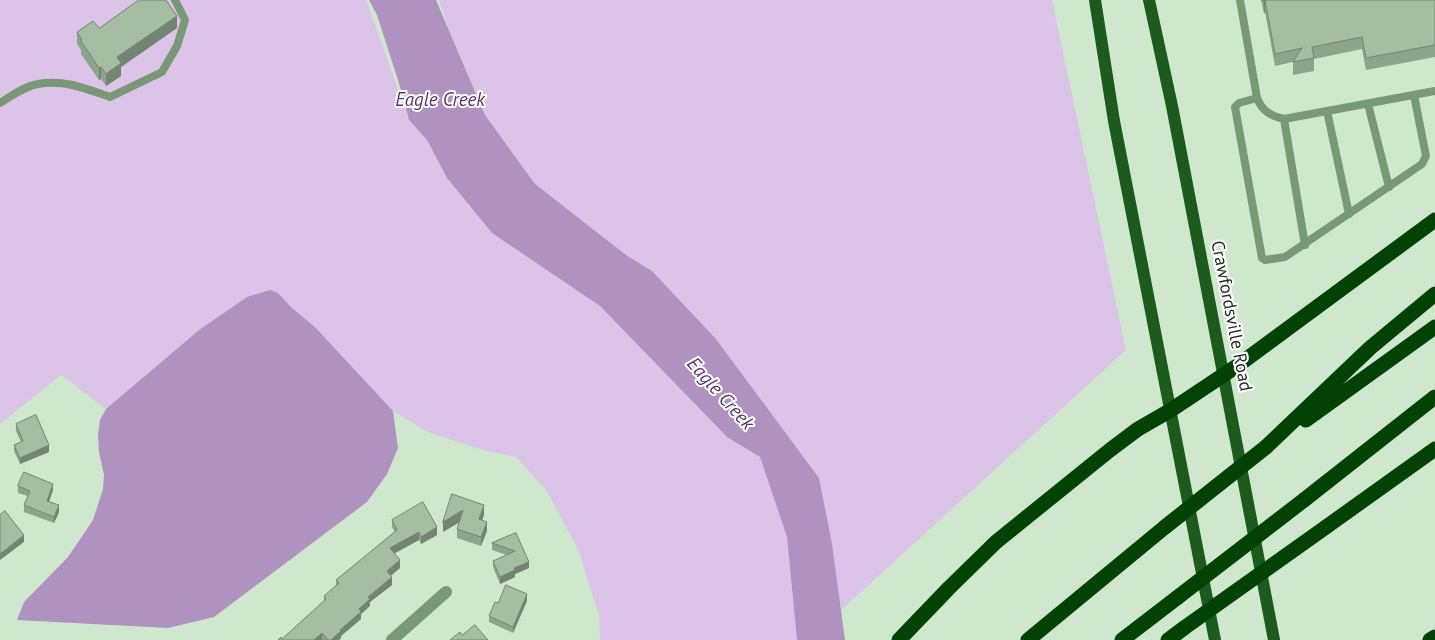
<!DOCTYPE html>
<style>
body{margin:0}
canvas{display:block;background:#cfe8cd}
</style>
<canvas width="1435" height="640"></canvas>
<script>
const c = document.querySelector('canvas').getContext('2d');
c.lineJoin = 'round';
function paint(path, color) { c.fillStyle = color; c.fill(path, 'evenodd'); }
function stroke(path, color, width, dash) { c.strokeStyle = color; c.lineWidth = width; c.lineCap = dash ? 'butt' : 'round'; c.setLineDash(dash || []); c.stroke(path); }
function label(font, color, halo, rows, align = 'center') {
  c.font = font + ' "PT Sans",sans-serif'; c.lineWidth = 4; c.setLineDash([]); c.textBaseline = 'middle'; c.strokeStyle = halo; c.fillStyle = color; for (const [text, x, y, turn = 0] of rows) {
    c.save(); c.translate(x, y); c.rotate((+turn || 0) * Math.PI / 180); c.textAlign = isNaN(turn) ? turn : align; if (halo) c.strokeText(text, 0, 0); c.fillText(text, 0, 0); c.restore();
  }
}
paint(new Path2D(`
 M 0,0 L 366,0 L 409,120 L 427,140 L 447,178 L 492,233 L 600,306 L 727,437 L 760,457 L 787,537 L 797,640 L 600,640 L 599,616 L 578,549 L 546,490 L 516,457 L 483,450 L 428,432 L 393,411 L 315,327 L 292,308 L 278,293 L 247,297 L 199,330 L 106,409 L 61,375 L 0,424 Z
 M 439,0 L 1052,0 L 1126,350 L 841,610 L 819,478 L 716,339 L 535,184 L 485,115 L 450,32 Z`), '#dcc4e9');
paint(new Path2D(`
 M 369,0 L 436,0 L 485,115 L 535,184 L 626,255 L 652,271 L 716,339 L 819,478 L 832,544 L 845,640 L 797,640 L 787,537 L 760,457 L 727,437 L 600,306 L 492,233 L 447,178 L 427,140 L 409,120 L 398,80 L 377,15 Z
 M 270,290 L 278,293 L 292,308 L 315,327 L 393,411 L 398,448 L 387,474 L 367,502 L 214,617 L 168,628 L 17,620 L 24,602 L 68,557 L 93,520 L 103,489 L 104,475 L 99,452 L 98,435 L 100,420 L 106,409 L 199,330 L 247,297 Z`), '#b092c0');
stroke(new Path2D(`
 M 1240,0 L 1257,98 C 1262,111 1271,116 1284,119 L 1435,91
 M 1257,98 L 1239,103 L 1235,107 L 1262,258 L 1265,260 L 1285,257 L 1422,164 L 1426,156 L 1414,95
 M 0,103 C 11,96 25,86 38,84 C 64,79 87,89 110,97 L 162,72 L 177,46 L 185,20 L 175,0
 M 1368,104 L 1389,187
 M 1327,111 L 1349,214
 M 1284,119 L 1305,245`), '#799877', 8);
stroke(new Path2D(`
 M 392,640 L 446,592`), '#799877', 12);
stroke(new Path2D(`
 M 1095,0 L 1114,121 L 1215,640
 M 1149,0 L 1172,106 L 1274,640`), '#1d5b1d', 12);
stroke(new Path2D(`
 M 1306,420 L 1435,327
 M 1266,447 L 1370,348 L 1435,294
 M 1304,500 L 1435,397
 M 1326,527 L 1435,449
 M 899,640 L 949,588 L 996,542 L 1110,450 L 1138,429 L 1171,410 L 1237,366 L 1435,220
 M 1028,640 L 1165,527
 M 1122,640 L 1178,597
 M 1168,640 L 1184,628
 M 1430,640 L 1435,637`), '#024205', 15);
stroke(new Path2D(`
 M 1165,527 L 1266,447
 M 1178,597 L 1304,500
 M 1184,628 L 1326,527`), '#024205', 15);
paint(new Path2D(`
 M 1261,0 L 1435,0 L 1435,57 L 1366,70 L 1362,49 L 1314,59 L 1314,71 L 1293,75 L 1293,62 L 1275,66 L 1265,12 L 1264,14 Z
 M 99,28 L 177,28 L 121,67 L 121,76 L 106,86 L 101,79 L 99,80 L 81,54 L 81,50 L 77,44 L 77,32 Z
 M 16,424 L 49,452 L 20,464 L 14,451 L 14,445 L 21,442 L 16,431 Z
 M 18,486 L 53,490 L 49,502 L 59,512 L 54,523 L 24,512 L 24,505 L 28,496 L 18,493 Z
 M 484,515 L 482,520 L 487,531 L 481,546 L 457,538 L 457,529 L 459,522 L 443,532 L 443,522 Z
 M 392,520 L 437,535 L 421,544 L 419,540 L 394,553 L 400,568 L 390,576 L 392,585 L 370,602 L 370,606 L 361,614 L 361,619 L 341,636 L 341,638 L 339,640 L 278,640 L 282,639 L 324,601 L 324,596 L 336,586 L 336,580 L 395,532 L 392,527 Z
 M 516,533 L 529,568 L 515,574 L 515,577 L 500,584 L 493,567 L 493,561 L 507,555 L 492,550 L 492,543 Z
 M 527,601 L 513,633 L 489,622 L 489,616 L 498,603 Z`), '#8ea38c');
paint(new Path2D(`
 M 1265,0 L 1265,12 L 1264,14 L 1264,2 Z
 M 177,16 L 177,28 L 121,67 L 121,76 L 106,86 L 106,74 L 117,57 Z
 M 101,67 L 101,79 L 99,80 L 99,68 Z
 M 49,445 L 49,452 L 20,464 L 20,458 Z
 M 53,484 L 53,490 L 47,507 L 47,501 Z
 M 59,505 L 59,512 L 54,523 L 54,517 Z
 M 484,505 L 484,515 L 479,529 L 479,519 Z
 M 463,510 L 463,520 L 443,532 L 443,522 Z
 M 487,522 L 487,531 L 481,546 L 481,537 Z
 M 437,527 L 437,535 L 421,544 L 421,537 Z
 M 419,532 L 419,540 L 390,556 L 390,548 Z
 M 24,535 L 24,542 L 0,560 L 0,554 Z
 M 400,560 L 400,568 L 387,579 L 387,571 Z
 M 529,562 L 529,568 L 515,574 L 515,577 L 500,584 L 500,577 L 514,568 Z
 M 392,577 L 392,585 L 370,602 L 370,606 L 361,614 L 361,619 L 341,636 L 341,638 L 339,640 L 331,640 L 368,597 Z
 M 527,594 L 527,601 L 513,633 L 513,627 Z
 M 322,633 L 322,640 L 314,640 Z`), '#748472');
const building = new Path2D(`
 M 139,0 L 166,0 L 177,16 L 117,57 L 121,63 L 106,74 L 101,67 L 99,68 L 81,41 L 82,40 L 77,32 L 93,21 L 99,28 Z
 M 1263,0 L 1435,0 L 1435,45 L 1366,58 L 1362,37 L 1312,47 L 1314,58 L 1293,62 L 1302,48 L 1275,54 L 1265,0 L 1264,2 Z
 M 36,415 L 49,445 L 20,458 L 14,445 L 23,441 L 16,424 Z
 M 24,472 L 53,484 L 47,501 L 59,505 L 54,517 L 24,505 L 30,491 L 18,486 Z
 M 452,494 L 484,505 L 479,519 L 487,522 L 481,537 L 457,529 L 463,510 L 443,522 Z
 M 423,502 L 437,527 L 421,537 L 419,532 L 390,548 L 400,560 L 387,571 L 392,577 L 368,597 L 370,599 L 359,609 L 361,612 L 340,630 L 341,631 L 331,640 L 328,640 L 322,633 L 314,640 L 278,640 L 281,637 L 282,639 L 326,599 L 324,596 L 339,583 L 336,580 L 397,530 L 392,520 Z
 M 5,511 L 24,535 L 0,554 L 0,515 Z
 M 516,533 L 529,562 L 514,568 L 515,570 L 500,577 L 493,561 L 515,551 L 492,543 Z
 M 506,585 L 527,594 L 513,627 L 489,616 L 495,602 L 498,603 Z
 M 475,625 L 488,640 L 450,640 L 460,632 L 462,635 Z`);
paint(building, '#a5bda3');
stroke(building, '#748472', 1);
label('18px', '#252e24', '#fff', [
 ["Crawfordsville Road",1231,316,79]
]);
label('italic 19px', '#5c346f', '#fff', [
 ["Eagle Creek",440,101],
 ["Eagle Creek",720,394,48]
]);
</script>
